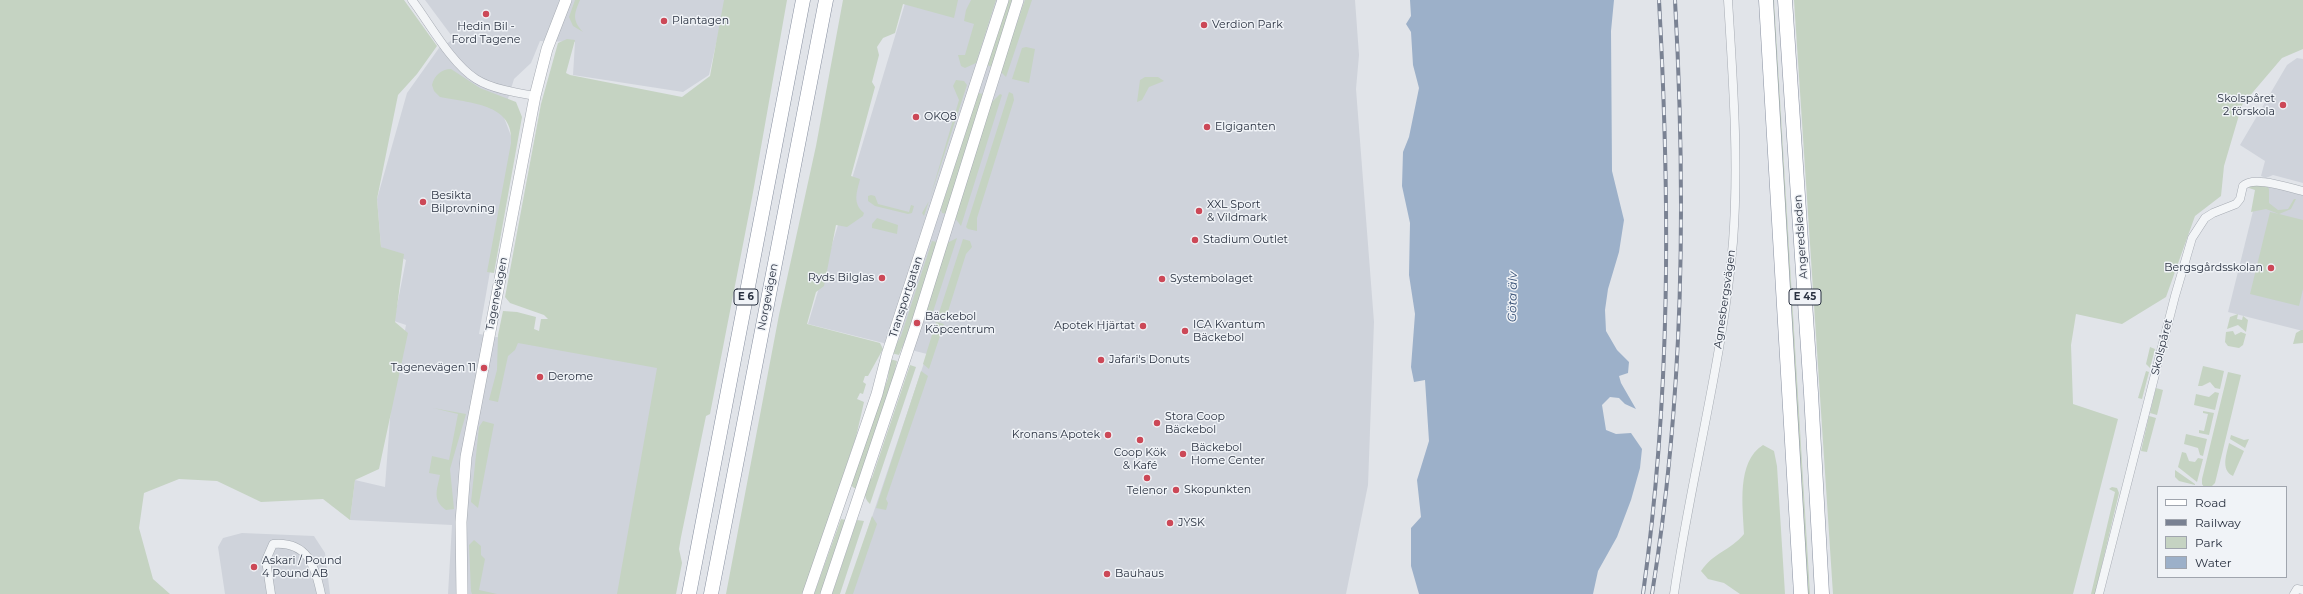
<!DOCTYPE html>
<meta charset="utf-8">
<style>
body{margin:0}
#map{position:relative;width:2303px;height:594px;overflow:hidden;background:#e1e4e9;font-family:Montserrat,sans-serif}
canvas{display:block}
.legend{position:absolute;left:2157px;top:486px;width:130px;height:92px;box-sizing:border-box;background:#f0f3f7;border:1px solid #a0a5ae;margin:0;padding:5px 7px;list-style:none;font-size:12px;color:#293140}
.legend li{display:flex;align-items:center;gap:8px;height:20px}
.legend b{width:20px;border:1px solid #a0a5ae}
</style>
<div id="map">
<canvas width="2303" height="594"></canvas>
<ul class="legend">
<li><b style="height:5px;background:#fff"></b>Road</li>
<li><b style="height:5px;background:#7a8293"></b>Railway</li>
<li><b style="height:11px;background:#c5d3c2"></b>Park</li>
<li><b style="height:11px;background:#9cb0c9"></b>Water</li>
</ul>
</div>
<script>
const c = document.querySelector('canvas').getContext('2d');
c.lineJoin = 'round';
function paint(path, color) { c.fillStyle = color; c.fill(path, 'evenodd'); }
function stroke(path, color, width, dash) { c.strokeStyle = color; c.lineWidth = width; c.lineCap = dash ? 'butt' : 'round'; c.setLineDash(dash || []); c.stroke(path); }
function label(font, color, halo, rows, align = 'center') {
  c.font = font + ' Montserrat,sans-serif'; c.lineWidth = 3; c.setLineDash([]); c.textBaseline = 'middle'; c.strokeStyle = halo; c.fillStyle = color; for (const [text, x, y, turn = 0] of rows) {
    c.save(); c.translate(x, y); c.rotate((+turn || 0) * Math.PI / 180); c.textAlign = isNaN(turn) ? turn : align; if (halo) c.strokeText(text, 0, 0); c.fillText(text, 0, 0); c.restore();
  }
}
paint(new Path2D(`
 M 425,0 L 726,0 L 709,75 L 683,92 L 573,75 L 575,42 L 540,41 L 531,63 L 514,79 L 503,115 L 513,141 L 479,334 L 662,366 L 620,594 L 448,594 L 452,525 L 350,520 L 355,480 L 385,487 L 391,405 L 406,325 L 394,321 L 406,260 L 381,247 L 377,199 L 407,93 L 439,48 L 454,39 Z
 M 906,0 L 1355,0 L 1359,55 L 1356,89 L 1374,322 L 1368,485 L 1346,594 L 846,594 L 927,354 L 808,324 Z
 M 2297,58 L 2303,59 L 2303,183 L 2273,175 L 2266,178 L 2261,176 L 2265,161 L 2240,145 L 2287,65 Z
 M 2260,183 L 2303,193 L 2303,331 L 2228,312 Z
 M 242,533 L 314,536 L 325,553 L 330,594 L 225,594 L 218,547 L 223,538 Z`), '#cfd3db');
paint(new Path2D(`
 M 0,0 L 404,0 L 437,46 L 417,74 L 398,95 L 377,199 L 381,247 L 404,254 L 395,322 L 408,333 L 379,469 L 355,480 L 350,520 L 323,499 L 261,502 L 217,481 L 179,479 L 144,493 L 139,528 L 153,579 L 170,594 L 0,594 Z
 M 575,0 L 580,0 C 574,14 572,20 583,32 L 573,26 L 569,17 Z
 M 724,0 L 787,0 L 752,198 L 710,414 L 706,416 L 681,537 L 679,549 L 682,563 L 676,594 L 617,594 L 657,368 L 518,343 L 515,350 L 508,356 L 498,402 L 489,400 L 497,370 L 498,335 L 503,311 L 517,312 L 536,317 L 534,329 L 539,331 L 541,319 L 548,319 L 544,315 L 510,303 L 505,297 L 541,104 L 558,43 L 567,39 L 575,40 L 566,73 L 570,75 L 682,97 L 710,76 Z
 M 843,0 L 958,0 L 954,18 L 903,4 L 895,33 L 883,38 L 877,47 L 879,55 L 872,82 L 875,87 L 851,176 L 860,179 C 857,192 852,203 864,213 L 863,216 L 847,227 L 836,225 L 824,286 L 816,292 L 807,324 L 880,343 L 883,349 L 868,376 L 865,376 L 863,382 L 866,384 L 863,394 L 860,393 L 857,399 L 864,402 L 856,437 L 803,594 L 726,594 L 779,315 L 816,146 Z
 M 971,0 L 996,0 L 976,63 L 965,68 L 961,66 L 958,55 L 965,55 L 974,24 L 964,21 L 966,10 Z
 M 1006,0 L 1013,0 L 992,67 L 987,65 Z
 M 1025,0 L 1032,0 L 1006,77 L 1000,71 Z
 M 1772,0 L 1774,0 L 1810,594 L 1808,594 Z
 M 1794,0 L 2303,0 L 2303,49 L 2282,58 L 2242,105 L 2224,166 L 2221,196 L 2195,216 L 2166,297 L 2122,324 L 2076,314 L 2071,345 L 2073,404 L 2118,419 L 2073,594 L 1833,594 Z
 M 1026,47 L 1035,49 L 1029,83 L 1012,79 L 1022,48 Z
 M 451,69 L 480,88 L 516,102 L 522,117 L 494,273 L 487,272 L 511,143 C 515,103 468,103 440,97 L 434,91 L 432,85 C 434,76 441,69 451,69 Z
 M 1145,77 L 1158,77 L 1164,81 L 1149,87 L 1142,100 L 1137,102 L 1140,80 Z
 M 956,80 L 964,81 L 967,85 L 924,216 L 922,213 L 929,201 L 959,100 L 953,86 Z
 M 1009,92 L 1013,94 L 1014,100 L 977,218 L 977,231 L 968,229 L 966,227 Z
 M 978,93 L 983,94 L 946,214 L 942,213 L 941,209 Z
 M 1000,94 L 1002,95 L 961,226 L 955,218 L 991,103 Z
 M 2251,185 L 2267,186 L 2269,189 L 2269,203 L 2278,210 L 2288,209 L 2294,199 L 2296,199 L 2291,209 L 2279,214 L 2303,220 L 2303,289 L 2299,306 L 2250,294 L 2270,212 L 2279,214 L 2266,209 L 2251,212 L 2255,190 L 2249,188 Z
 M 871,195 L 875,196 L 878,204 L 909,212 L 911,205 L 914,206 L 912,213 L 908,214 L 875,206 L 868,201 L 868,196 Z
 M 877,218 L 898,225 L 897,234 L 872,228 L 872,224 Z
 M 957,238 L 931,318 L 925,316 L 947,243 Z
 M 963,239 L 970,241 L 972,247 L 966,254 L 945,321 L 938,316 Z
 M 932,241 L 937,242 L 913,320 L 899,355 L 891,353 L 901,336 Z
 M 2238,314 L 2237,319 L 2242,320 L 2243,316 L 2248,320 L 2246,332 L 2238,325 L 2227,329 L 2230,317 Z
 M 936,322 L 944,324 L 929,369 L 923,364 Z
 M 2301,330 L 2303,330 L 2303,343 L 2293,344 L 2296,333 Z
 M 2233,331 L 2235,335 L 2241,332 L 2246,334 L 2243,345 L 2239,348 L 2228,346 L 2225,342 L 2226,332 Z
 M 2150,347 L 2155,349 L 2150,368 L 2146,364 Z
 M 890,359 L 897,361 L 893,379 L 856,488 L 854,488 L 851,485 L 888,378 Z
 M 910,365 L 916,367 L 870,504 C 862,497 865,488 869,479 L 872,478 Z
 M 2203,366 L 2224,371 L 2220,389 L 2215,388 L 2210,382 L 2202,386 L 2198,386 Z
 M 921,371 L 928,376 L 886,499 L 888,503 L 886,510 L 876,508 Z
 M 2146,371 L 2149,372 L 2142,399 L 2138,398 Z
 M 2228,372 L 2241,375 L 2215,483 L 2211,487 L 2204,487 L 2202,484 L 2202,479 Z
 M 2156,388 L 2163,390 L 2157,415 L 2150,413 Z
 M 2215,392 L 2219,393 L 2215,410 L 2194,405 L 2196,394 L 2209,397 Z
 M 433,408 L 466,414 L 450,469 L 454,509 L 446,510 C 432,500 437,490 440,475 L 429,473 L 432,456 L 449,460 L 458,414 Z
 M 2203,411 L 2214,413 L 2209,435 L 2199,433 L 2199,430 L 2204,431 L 2208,414 L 2203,413 Z
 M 2149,416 L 2156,418 L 2147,452 L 2141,451 Z
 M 483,421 L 494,424 L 478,508 L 471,502 L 479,427 Z
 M 2186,434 L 2207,439 L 2203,456 L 2200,455 L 2198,448 L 2184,444 Z
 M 2231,435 L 2244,440 L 2249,439 L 2245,448 L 2230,439 Z
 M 2229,443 L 2244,451 L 2233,476 C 2220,470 2227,453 2229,443 Z
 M 1763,445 L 1774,451 L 1777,466 L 1785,594 L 1740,594 L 1724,583 L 1708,579 L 1701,571 C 1714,552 1730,551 1744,534 C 1743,507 1736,462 1763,445 Z
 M 2182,452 L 2186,453 L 2189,461 L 2195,462 L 2198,458 L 2203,459 L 2197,482 L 2178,467 Z
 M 2175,470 L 2195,484 L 2195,485 L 2179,481 L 2175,477 Z
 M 2112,487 L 2117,488 L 2119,493 L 2095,594 L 2091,594 L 2115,492 L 2109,489 Z
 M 872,516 L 877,524 L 853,594 L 845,594 Z
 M 841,519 L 846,520 L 821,594 L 814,594 Z
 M 857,520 L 864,521 L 840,594 L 832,594 Z
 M 474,540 L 481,546 L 481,555 L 485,559 L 479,590 L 497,594 L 472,594 L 471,591 L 469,545 Z`), '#c5d3c2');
paint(new Path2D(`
 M 1410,0 L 1614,0 L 1611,31 L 1612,171 L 1624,220 L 1619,252 L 1608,289 L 1605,310 L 1606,331 L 1617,350 L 1629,362 L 1628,373 L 1619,376 L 1621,383 L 1636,409 L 1625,404 L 1619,398 L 1610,397 L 1602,405 L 1606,430 L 1616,434 L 1631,433 L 1642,449 L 1640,468 L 1631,500 L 1617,537 L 1598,571 L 1593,594 L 1419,594 L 1411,566 L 1411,528 L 1421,517 L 1417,480 L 1429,441 L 1425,380 L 1414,382 L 1411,367 L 1415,314 L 1409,275 L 1410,223 L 1402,186 L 1403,152 L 1409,137 L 1419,88 L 1413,65 L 1411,32 L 1406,24 L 1411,16 Z`), '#9cb0c9');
const street = new Path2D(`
 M 412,0 C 430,24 451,63 476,79 C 492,89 517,93 535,96
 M 271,594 L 266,560 L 273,544 C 307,541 315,565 321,594
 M 1674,594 C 1691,476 1723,360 1733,242 C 1739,161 1733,81 1728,0
 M 2099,594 L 2175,296 L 2192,238 L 2205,218 L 2213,213 L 2236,204 L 2240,199 L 2243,186 C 2253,175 2289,188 2303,191
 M 2294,594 L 2297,589 L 2303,590`);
const secondary = new Path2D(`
 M 462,594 L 461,522 L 466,457 L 535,96 L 547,49 L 566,0
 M 808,594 L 877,394 L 887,355 L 1003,0
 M 826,594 L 917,323 L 1018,0`);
const highway = new Path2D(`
 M 1766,0 L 1801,594
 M 1785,0 L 1811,393 L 1822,594
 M 689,594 L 803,0
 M 711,594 L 826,0`);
stroke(street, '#a6abb3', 9);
stroke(secondary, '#a6abb3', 12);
stroke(highway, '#8890a0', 15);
stroke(street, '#f3f5f7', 8);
stroke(secondary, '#fff', 11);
stroke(highway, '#fff', 14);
const rail = new Path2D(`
 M 1643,594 C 1671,394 1670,201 1659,0
 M 1652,594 C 1684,397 1686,199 1675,0`);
stroke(rail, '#7a8293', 4);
stroke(rail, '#f0f3f7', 2.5, [8]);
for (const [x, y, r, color] of [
 [486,14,4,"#cc4857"],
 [664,21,4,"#cc4857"],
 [1204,25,4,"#cc4857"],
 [2283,105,4,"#cc4857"],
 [916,117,4,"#cc4857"],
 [1207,127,4,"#cc4857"],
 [423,202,4,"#cc4857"],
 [1199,211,4,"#cc4857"],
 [1195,240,4,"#cc4857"],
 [2271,268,4,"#cc4857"],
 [882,278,4,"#cc4857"],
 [1162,279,4,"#cc4857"],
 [917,323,4,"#cc4857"],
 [1143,326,4,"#cc4857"],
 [1185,331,4,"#cc4857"],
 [1101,360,4,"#cc4857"],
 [484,368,4,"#cc4857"],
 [540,377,4,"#cc4857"],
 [1157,423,4,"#cc4857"],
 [1108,435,4,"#cc4857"],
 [1140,440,4,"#cc4857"],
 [1183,454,4,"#cc4857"],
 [1147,478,4,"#cc4857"],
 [1176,490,4,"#cc4857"],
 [1170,523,4,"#cc4857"],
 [254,567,4,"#cc4857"],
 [1107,574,4,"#cc4857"]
]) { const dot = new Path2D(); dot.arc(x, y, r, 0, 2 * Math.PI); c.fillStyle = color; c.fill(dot); stroke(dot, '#f0f3f7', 1.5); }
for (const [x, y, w] of [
 [746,297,24],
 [1805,297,32]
]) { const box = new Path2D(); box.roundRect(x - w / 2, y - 8, w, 16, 3); c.fillStyle = '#f0f3f7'; c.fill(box); stroke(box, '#293140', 1); }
label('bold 10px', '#293140', null, [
 ["E 6",746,297],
 ["E 45",1805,297]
]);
label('11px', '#293140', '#f0f3f7', [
 ["Plantagen",672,21],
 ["Verdion Park",1212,25],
 ["Hedin Bil -",486,27,"center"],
 ["Ford Tagene",486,40,"center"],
 ["Skolspåret",2275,99,"right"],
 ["2 förskola",2275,112,"right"],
 ["OKQ8",924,117],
 ["Elgiganten",1215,127],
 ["Besikta",431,196],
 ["Bilprovning",431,209],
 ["XXL Sport",1207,205],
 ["& Vildmark",1207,218],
 ["Stadium Outlet",1203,240],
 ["Bergsgårdsskolan",2263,268,"right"],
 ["Ryds Bilglas",874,278,"right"],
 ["Systembolaget",1170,279],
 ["Bäckebol",925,317],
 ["Köpcentrum",925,330],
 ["ICA Kvantum",1193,325],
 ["Bäckebol",1193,338],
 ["Apotek Hjärtat",1135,326,"right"],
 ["Jafari's Donuts",1109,360],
 ["Tagenevägen 11",476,368,"right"],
 ["Derome",548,377],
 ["Stora Coop",1165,417],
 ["Bäckebol",1165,430],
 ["Kronans Apotek",1100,435,"right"],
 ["Bäckebol",1191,448],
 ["Home Center",1191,461],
 ["Coop Kök",1140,453,"center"],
 ["& Kafé",1140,466,"center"],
 ["Skopunkten",1184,490],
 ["Telenor",1147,491,"center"],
 ["JYSK",1178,523],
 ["Askari / Pound",262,561],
 ["4 Pound AB",262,574],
 ["Bauhaus",1115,574]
], 'left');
label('11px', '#293140', '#f0f3f7', [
 ["Angeredsleden",1801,237,-94],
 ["Tagenevägen",497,294,-79],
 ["Norgevägen",768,297,-79],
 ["Transportgatan",906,297,-72],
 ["Agnesbergsvägen",1725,299,-82],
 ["Skolspåret",2162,347,-76]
]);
label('italic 12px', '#344e74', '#f0f3f7', [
 ["Göta älv",1513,297,-89]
]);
</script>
